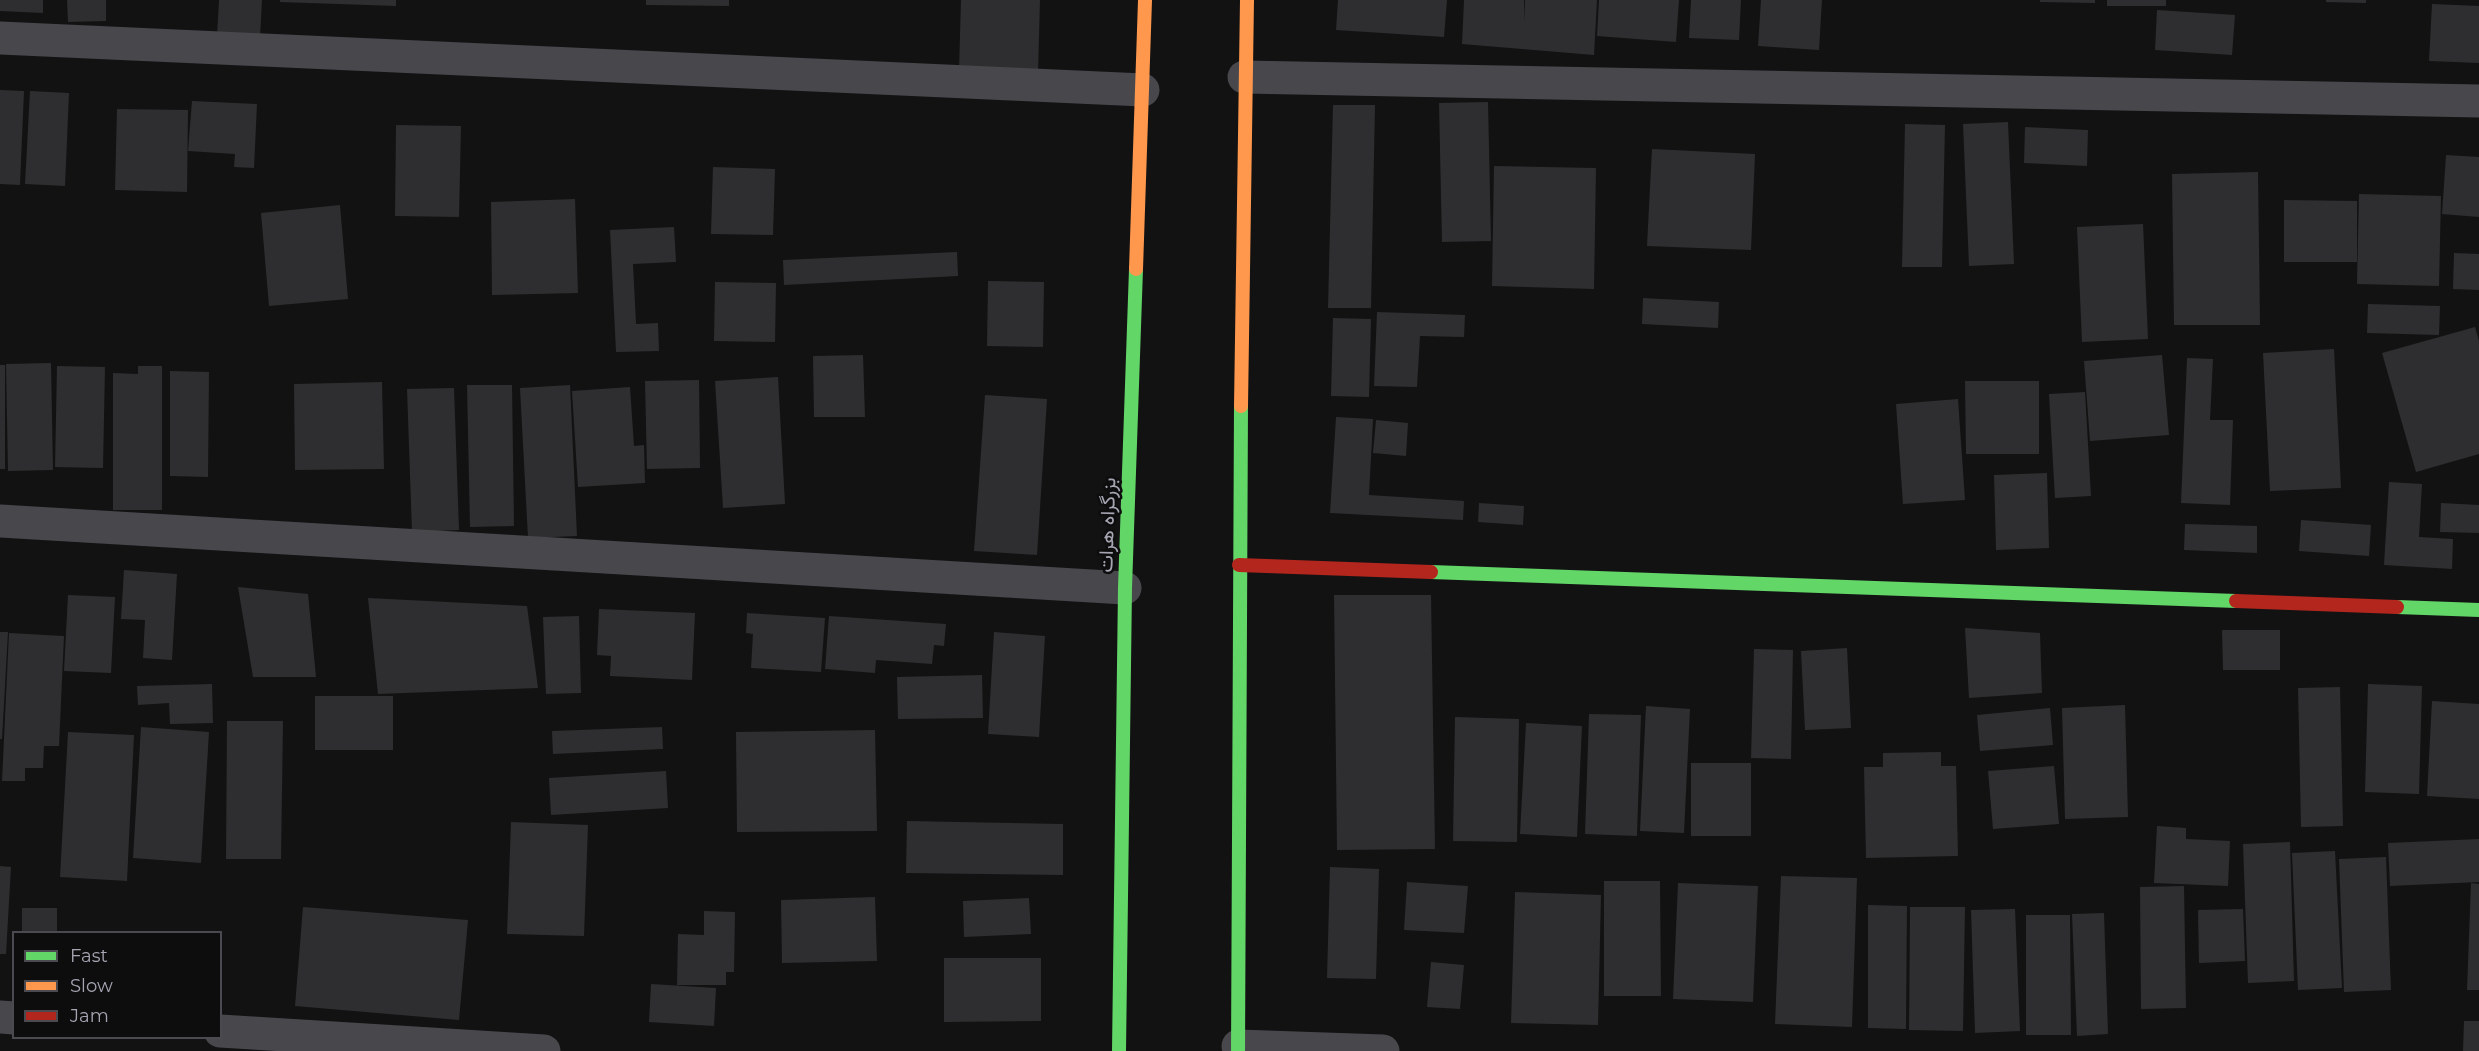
<!DOCTYPE html>
<meta charset="utf-8">
<style>
body{margin:0}
#map{position:relative;width:2479px;height:1051px;overflow:hidden;background:#121213;font-family:Montserrat,sans-serif}
canvas{display:block}
.legend{position:absolute;left:12px;top:931px;width:210px;height:108px;box-sizing:border-box;background:#0d0d0e;border:2px solid #4a4a50;margin:0;padding:8px 10px;list-style:none;font-size:18px;color:#a5a6b2}
.legend li{display:flex;align-items:center;gap:12px;height:30px}
.legend b{width:30px;border:2px solid #4a4a50}
</style>
<div id="map">
<canvas width="2479" height="1051"></canvas>
<ul class="legend">
<li><b style="height:8px;background:#63d668"></b>Fast</li>
<li><b style="height:8px;background:#ff974d"></b>Slow</li>
<li><b style="height:8px;background:#b3261e"></b>Jam</li>
</ul>
</div>
<script>
const c = document.querySelector('canvas').getContext('2d');
c.lineJoin = 'round';
function paint(path, color) { c.fillStyle = color; c.fill(path, 'evenodd'); }
function stroke(path, color, width, dash) { c.strokeStyle = color; c.lineWidth = width; c.lineCap = dash ? 'butt' : 'round'; c.setLineDash(dash || []); c.stroke(path); }
function label(font, color, halo, rows, align = 'center') {
  c.font = font + ' Montserrat,Vazirmatn,sans-serif'; c.lineWidth = 5; c.setLineDash([]); c.textBaseline = 'middle'; c.strokeStyle = halo; c.fillStyle = color; for (const [text, x, y, turn = 0] of rows) {
    c.save(); c.translate(x, y); c.rotate((+turn || 0) * Math.PI / 180); c.textAlign = isNaN(turn) ? turn : align; if (halo) c.strokeText(text, 0, 0); c.fillText(text, 0, 0); c.restore();
  }
}
paint(new Path2D(`
 M 0,0 L 43,0 L 43,13 L 0,11 Z
 M 67,0 L 106,0 L 106,21 L 68,22 Z
 M 219,0 L 262,0 L 260,38 L 217,36 Z
 M 280,0 L 396,0 L 396,6 L 280,2 Z
 M 646,0 L 729,0 L 729,6 L 646,5 Z
 M 961,0 L 1040,0 L 1038,73 L 959,71 Z
 M 1338,0 L 1447,0 L 1444,37 L 1336,30 Z
 M 1464,0 L 1524,0 L 1524,22 L 1525,0 L 1597,0 L 1594,55 L 1462,44 Z
 M 1599,0 L 1679,0 L 1676,42 L 1597,36 Z
 M 1691,0 L 1741,0 L 1739,40 L 1689,38 Z
 M 1761,0 L 1822,0 L 1819,50 L 1758,46 Z
 M 2040,0 L 2095,0 L 2095,3 L 2040,2 Z
 M 2107,0 L 2166,0 L 2166,6 L 2107,6 Z
 M 2326,0 L 2366,0 L 2366,3 L 2326,2 Z
 M 2432,4 L 2479,6 L 2479,63 L 2429,61 Z
 M 2157,10 L 2235,15 L 2232,55 L 2155,50 Z
 M 0,90 L 24,91 L 20,185 L 0,184 Z
 M 30,91 L 69,93 L 65,186 L 25,184 Z
 M 192,101 L 257,104 L 254,168 L 234,167 L 235,154 L 188,151 Z
 M 1488,102 L 1491,241 L 1442,242 L 1439,103 Z
 M 1333,105 L 1375,105 L 1371,308 L 1328,308 Z
 M 117,109 L 188,110 L 187,192 L 115,190 Z
 M 2008,122 L 2014,264 L 1969,266 L 1963,124 Z
 M 1905,124 L 1945,125 L 1942,267 L 1902,267 Z
 M 396,125 L 461,126 L 459,217 L 395,216 Z
 M 2025,127 L 2088,130 L 2087,166 L 2024,163 Z
 M 1652,149 L 1755,154 L 1751,250 L 1647,246 Z
 M 2446,155 L 2479,157 L 2479,217 L 2442,214 Z
 M 1494,166 L 1596,168 L 1594,289 L 1492,286 Z
 M 713,167 L 775,169 L 773,235 L 711,234 Z
 M 2258,172 L 2260,325 L 2174,325 L 2172,174 Z
 M 2359,194 L 2441,196 L 2439,286 L 2357,284 Z
 M 575,199 L 578,293 L 492,295 L 491,202 Z
 M 2284,200 L 2357,201 L 2357,262 L 2284,262 Z
 M 340,205 L 348,299 L 269,306 L 261,213 Z
 M 2143,224 L 2148,339 L 2082,342 L 2077,227 Z
 M 674,227 L 676,262 L 633,264 L 636,324 L 658,323 L 659,351 L 616,352 L 610,230 Z
 M 957,252 L 958,276 L 784,285 L 783,260 Z
 M 2454,253 L 2479,254 L 2479,290 L 2453,289 Z
 M 988,281 L 1044,282 L 1043,347 L 987,346 Z
 M 715,282 L 776,283 L 775,342 L 714,341 Z
 M 1643,298 L 1719,302 L 1718,328 L 1642,324 Z
 M 2368,304 L 2440,306 L 2439,335 L 2367,333 Z
 M 1377,312 L 1465,315 L 1464,337 L 1420,336 L 1417,387 L 1374,386 Z
 M 1333,318 L 1371,319 L 1369,397 L 1331,396 Z
 M 2475,327 L 2479,341 L 2479,454 L 2416,472 L 2382,353 Z
 M 2334,349 L 2341,488 L 2270,491 L 2263,353 Z
 M 863,355 L 865,417 L 814,417 L 813,356 Z
 M 2162,355 L 2169,435 L 2090,441 L 2084,361 Z
 M 2187,358 L 2213,359 L 2210,420 L 2233,420 L 2230,505 L 2181,503 Z
 M 51,363 L 53,470 L 8,471 L 6,364 Z
 M 0,365 L 5,365 L 5,469 L 0,469 Z
 M 57,366 L 105,367 L 103,468 L 55,467 Z
 M 138,366 L 162,366 L 162,510 L 113,510 L 113,373 L 138,374 Z
 M 170,371 L 209,372 L 208,477 L 170,476 Z
 M 778,377 L 785,504 L 723,508 L 715,381 Z
 M 699,380 L 700,468 L 647,469 L 645,381 Z
 M 1965,381 L 2039,381 L 2039,454 L 1966,454 Z
 M 382,382 L 384,469 L 295,470 L 294,384 Z
 M 467,385 L 512,385 L 514,526 L 470,527 Z
 M 570,385 L 577,536 L 528,538 L 520,388 Z
 M 630,387 L 634,446 L 644,445 L 645,483 L 578,487 L 572,391 Z
 M 454,388 L 459,530 L 412,532 L 407,389 Z
 M 2085,392 L 2091,496 L 2055,498 L 2049,394 Z
 M 985,395 L 1047,399 L 1037,555 L 974,551 Z
 M 1958,399 L 1965,500 L 1903,504 L 1896,404 Z
 M 1336,417 L 1373,419 L 1369,495 L 1464,501 L 1463,520 L 1330,513 Z
 M 1376,420 L 1408,423 L 1406,456 L 1373,453 Z
 M 2047,473 L 2049,548 L 1996,550 L 1994,475 Z
 M 2389,482 L 2422,484 L 2419,537 L 2453,539 L 2452,569 L 2384,565 Z
 M 1479,503 L 1524,506 L 1523,525 L 1478,522 Z
 M 2441,503 L 2479,505 L 2479,533 L 2440,532 Z
 M 2301,520 L 2371,525 L 2369,556 L 2299,551 Z
 M 2185,524 L 2257,526 L 2257,553 L 2184,550 Z
 M 124,570 L 177,574 L 172,660 L 143,658 L 145,620 L 121,619 Z
 M 238,587 L 308,594 L 316,677 L 253,677 Z
 M 68,595 L 115,597 L 111,673 L 64,671 Z
 M 1334,595 L 1431,595 L 1435,849 L 1337,850 Z
 M 368,598 L 527,606 L 538,688 L 378,694 Z
 M 599,609 L 695,613 L 692,680 L 610,676 L 611,656 L 597,655 Z
 M 747,613 L 825,618 L 821,672 L 751,668 L 753,634 L 746,633 Z
 M 579,616 L 581,693 L 546,694 L 543,617 Z
 M 829,616 L 946,624 L 944,646 L 934,645 L 932,664 L 876,660 L 875,673 L 825,669 Z
 M 1965,628 L 2040,633 L 2042,693 L 1969,698 Z
 M 2222,630 L 2280,630 L 2280,670 L 2223,670 Z
 M 0,632 L 8,632 L 2,739 L 0,739 Z
 M 994,632 L 1045,636 L 1039,737 L 988,734 Z
 M 9,633 L 64,636 L 59,746 L 44,746 L 43,768 L 25,768 L 25,781 L 2,781 Z
 M 1847,648 L 1851,728 L 1805,730 L 1801,651 Z
 M 1754,649 L 1793,650 L 1791,759 L 1751,758 Z
 M 982,675 L 983,718 L 898,719 L 897,677 Z
 M 212,684 L 213,723 L 170,724 L 169,703 L 138,705 L 137,686 Z
 M 2368,684 L 2422,686 L 2419,794 L 2365,792 Z
 M 2340,687 L 2343,826 L 2301,827 L 2298,688 Z
 M 315,696 L 393,696 L 393,750 L 315,750 Z
 M 2432,701 L 2479,704 L 2479,799 L 2427,796 Z
 M 2125,705 L 2128,817 L 2065,819 L 2062,708 Z
 M 1646,706 L 1690,709 L 1684,833 L 1640,831 Z
 M 2050,708 L 2053,745 L 1980,751 L 1977,715 Z
 M 1589,714 L 1641,715 L 1637,836 L 1585,834 Z
 M 1455,717 L 1519,719 L 1517,842 L 1453,841 Z
 M 227,721 L 283,721 L 281,859 L 226,859 Z
 M 1526,723 L 1582,726 L 1577,837 L 1520,834 Z
 M 141,727 L 209,732 L 201,863 L 133,858 Z
 M 662,727 L 663,749 L 553,754 L 552,731 Z
 M 875,730 L 877,831 L 737,832 L 736,732 Z
 M 68,732 L 134,735 L 127,881 L 60,877 Z
 M 1941,752 L 1941,766 L 1956,766 L 1958,856 L 1866,858 L 1864,767 L 1883,767 L 1883,753 Z
 M 1691,763 L 1751,763 L 1751,836 L 1691,836 Z
 M 2054,766 L 2059,824 L 1993,829 L 1988,771 Z
 M 666,771 L 668,808 L 551,815 L 549,778 Z
 M 907,821 L 1063,824 L 1063,875 L 906,873 Z
 M 511,822 L 588,825 L 584,936 L 507,934 Z
 M 2157,826 L 2186,828 L 2186,839 L 2230,841 L 2228,886 L 2154,883 Z
 M 2479,839 L 2479,882 L 2390,886 L 2388,843 Z
 M 2290,842 L 2294,981 L 2248,983 L 2243,844 Z
 M 2335,851 L 2342,988 L 2298,990 L 2292,853 Z
 M 2386,857 L 2391,990 L 2344,992 L 2339,859 Z
 M 0,866 L 11,867 L 6,954 L 0,954 Z
 M 1330,867 L 1379,869 L 1376,979 L 1327,978 Z
 M 1781,876 L 1857,878 L 1852,1027 L 1775,1024 Z
 M 1604,881 L 1660,881 L 1661,996 L 1604,996 Z
 M 1407,882 L 1468,886 L 1464,933 L 1404,930 Z
 M 1678,883 L 1758,886 L 1753,1002 L 1673,999 Z
 M 2471,883 L 2479,884 L 2479,990 L 2467,990 Z
 M 2184,886 L 2186,1008 L 2141,1009 L 2140,887 Z
 M 1515,892 L 1601,895 L 1598,1025 L 1511,1023 Z
 M 875,897 L 877,961 L 782,963 L 781,900 Z
 M 1029,898 L 1031,934 L 964,937 L 963,901 Z
 M 1868,905 L 1907,906 L 1906,1029 L 1868,1028 Z
 M 303,907 L 468,920 L 459,1020 L 295,1006 Z
 M 1910,907 L 1965,907 L 1963,1031 L 1909,1030 Z
 M 22,908 L 57,908 L 57,932 L 22,932 Z
 M 2015,909 L 2020,1031 L 1975,1033 L 1971,910 Z
 M 2243,909 L 2245,961 L 2199,963 L 2198,910 Z
 M 704,911 L 735,912 L 734,972 L 726,972 L 726,985 L 677,985 L 678,934 L 704,935 Z
 M 2104,913 L 2108,1034 L 2077,1036 L 2072,914 Z
 M 2026,915 L 2070,915 L 2071,1035 L 2026,1035 Z
 M 944,958 L 1041,958 L 1041,1021 L 944,1022 Z
 M 1431,962 L 1464,965 L 1460,1009 L 1427,1007 Z
 M 651,984 L 716,988 L 714,1026 L 649,1022 Z
 M 2464,1021 L 2479,1021 L 2479,1051 L 2463,1051 Z`), '#2e2e30');
stroke(new Path2D(`
 M 0,38 L 1143,90
 M 1244,77 L 2479,101
 M 0,521 L 1125,588
 M 0,1017 L 14,1018
 M 220,1031 L 544,1051
 M 1238,1046 L 1383,1051`), '#48484c', 33);
stroke(new Path2D(`
 M 1431,572 L 2236,601
 M 2397,607 L 2479,610
 M 1119,1051 L 1125,588 L 1136,269
 M 1238,1051 L 1241,406`), '#63d668', 14);
stroke(new Path2D(`
 M 1136,269 L 1145,0
 M 1241,406 L 1247,0`), '#ff974d', 14);
stroke(new Path2D(`
 M 1239,565 L 1431,572
 M 2236,601 L 2397,607`), '#b3261e', 14);
label('20px', '#a5a6b2', '#0d0d0e', [
 ["بزرگراه هرات",1108,525,-88]
]);
</script>
